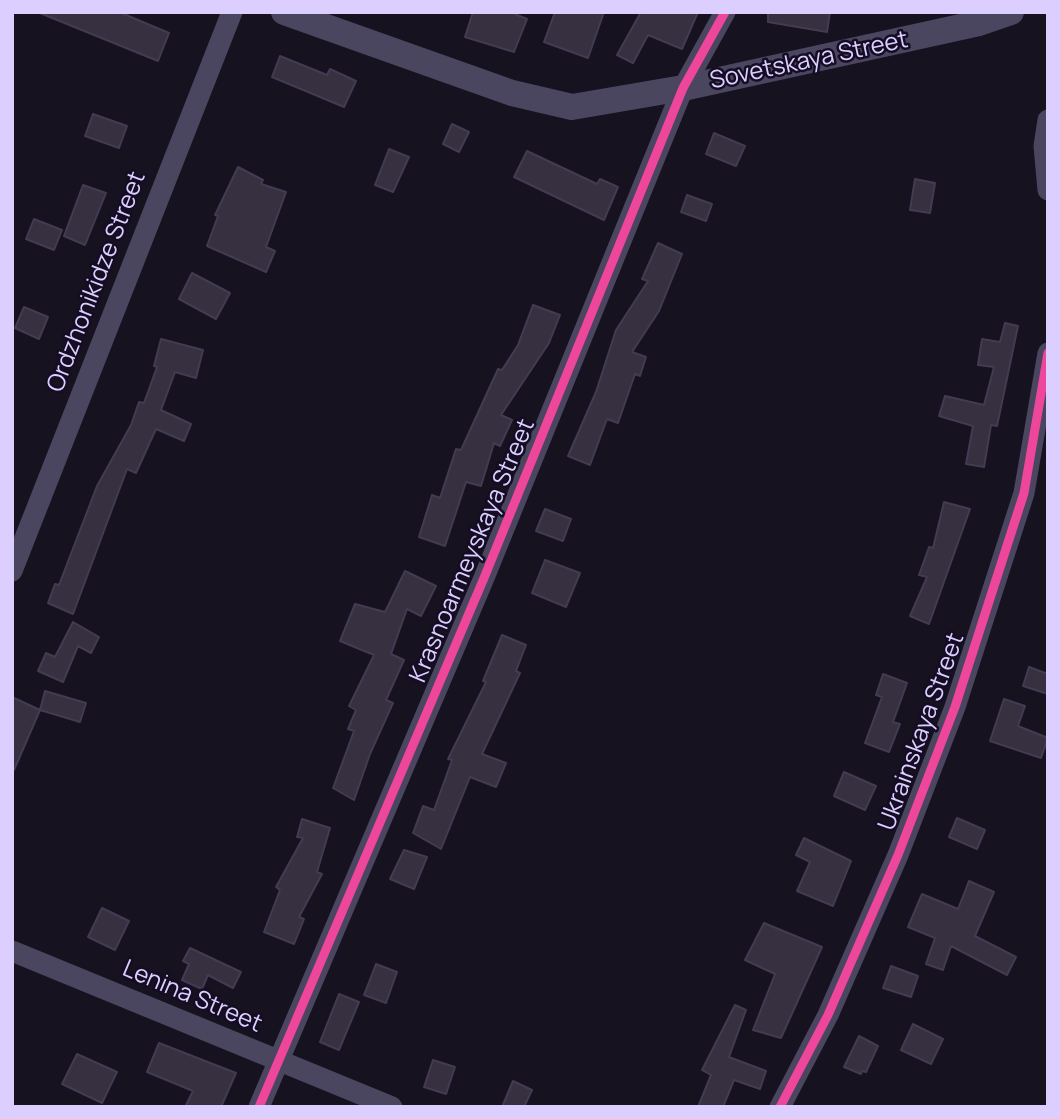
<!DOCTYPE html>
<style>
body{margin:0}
#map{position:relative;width:1060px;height:1119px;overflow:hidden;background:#16121f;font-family:Manrope,sans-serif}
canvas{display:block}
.frame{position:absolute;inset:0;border:14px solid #dccfff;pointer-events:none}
</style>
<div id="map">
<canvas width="1060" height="1119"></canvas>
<div class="frame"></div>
</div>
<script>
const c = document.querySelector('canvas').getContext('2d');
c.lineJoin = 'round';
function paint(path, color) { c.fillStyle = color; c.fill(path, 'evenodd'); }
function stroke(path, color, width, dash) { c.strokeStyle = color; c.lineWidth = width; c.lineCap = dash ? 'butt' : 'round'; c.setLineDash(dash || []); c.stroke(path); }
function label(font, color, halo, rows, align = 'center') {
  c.font = font + ' Manrope,sans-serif'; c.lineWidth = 5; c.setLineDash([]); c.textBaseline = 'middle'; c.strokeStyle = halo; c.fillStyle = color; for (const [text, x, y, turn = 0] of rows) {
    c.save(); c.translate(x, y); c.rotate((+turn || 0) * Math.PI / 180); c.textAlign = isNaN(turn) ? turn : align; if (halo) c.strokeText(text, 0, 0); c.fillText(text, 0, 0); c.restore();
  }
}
const building = new Path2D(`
 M 119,12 L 169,33 L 158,61 L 40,13 Z
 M 473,12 L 510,12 L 527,19 L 514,52 L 465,37 Z
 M 555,12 L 604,12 L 588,58 L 544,42 Z
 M 641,12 L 698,12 L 682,49 L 648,35 L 633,63 L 617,55 Z
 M 768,12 L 830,12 L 827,32 L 768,22 Z
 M 280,56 L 327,75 L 330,69 L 356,81 L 344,107 L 272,77 Z
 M 93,114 L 127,126 L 119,148 L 85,136 Z
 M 452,124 L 469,132 L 459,152 L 443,144 Z
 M 714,133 L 745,146 L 736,166 L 706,154 Z
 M 389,149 L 409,157 L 393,192 L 375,185 Z
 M 527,151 L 597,184 L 600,179 L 618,187 L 604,220 L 514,177 Z
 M 238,167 L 263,180 L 261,184 L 286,192 L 266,247 L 275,251 L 266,272 L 207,246 L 218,216 L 215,215 Z
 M 915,179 L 935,183 L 930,213 L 910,210 Z
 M 83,185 L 106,193 L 85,245 L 64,236 Z
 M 687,195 L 712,204 L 706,221 L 681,212 Z
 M 34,219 L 62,230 L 54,250 L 26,239 Z
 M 658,243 L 682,254 L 659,311 L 632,352 L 646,357 L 640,376 L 635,374 L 618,423 L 607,419 L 590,465 L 568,456 L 596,392 L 616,330 L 648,281 L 642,279 Z
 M 192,273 L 230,293 L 216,319 L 179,299 Z
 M 533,305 L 560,315 L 549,343 L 501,415 L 512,420 L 500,446 L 494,443 L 481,486 L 466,482 L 445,546 L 419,537 L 432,495 L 440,498 L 456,449 L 461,450 L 498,369 L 502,370 L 518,345 Z
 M 24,307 L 48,317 L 39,339 L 15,328 Z
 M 1005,323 L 1018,326 L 997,426 L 991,425 L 984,467 L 966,464 L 973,426 L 939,416 L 945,396 L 984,405 L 994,367 L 978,365 L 982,339 L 1000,342 Z
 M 161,339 L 203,350 L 196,378 L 175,372 L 161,410 L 191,424 L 184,441 L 156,429 L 136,473 L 127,469 L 73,614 L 48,603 L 55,584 L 59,585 L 97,486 L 131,425 L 139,402 L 144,403 L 157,367 L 154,366 Z
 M 944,502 L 970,509 L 929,624 L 910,616 L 927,577 L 919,575 L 929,547 L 933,548 Z
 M 545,509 L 571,519 L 563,541 L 536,531 Z
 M 545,560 L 580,573 L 566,607 L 532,593 Z
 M 405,571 L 436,586 L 421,616 L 407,609 L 391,654 L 404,660 L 386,700 L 393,703 L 370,754 L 354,800 L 333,788 L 354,731 L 348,729 L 356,710 L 349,706 L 374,655 L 340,641 L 355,604 L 385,612 Z
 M 73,622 L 99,637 L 91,653 L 78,646 L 63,682 L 38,671 L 46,653 L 55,657 Z
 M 502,635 L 526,645 L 516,671 L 520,673 L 482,754 L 506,763 L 496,787 L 470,777 L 441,849 L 413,833 L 423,806 L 434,810 L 452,760 L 448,759 L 486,682 L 483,681 Z
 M 1029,667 L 1048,674 L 1048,694 L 1023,686 Z
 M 883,674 L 907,683 L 893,722 L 900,724 L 889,752 L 865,743 L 882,697 L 876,695 Z
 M 45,691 L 86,703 L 80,722 L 40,710 Z
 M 12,697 L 40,710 L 14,770 L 12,770 Z
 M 1004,699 L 1025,706 L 1018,726 L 1048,738 L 1041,758 L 990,741 Z
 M 844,772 L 876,786 L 865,810 L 834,796 Z
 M 957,818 L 985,830 L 977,849 L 949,837 Z
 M 302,819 L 330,828 L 317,872 L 322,874 L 299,917 L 304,919 L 294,944 L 264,932 L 280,890 L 276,887 L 303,838 L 297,837 Z
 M 804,838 L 851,861 L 833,906 L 797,891 L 810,862 L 796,855 Z
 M 404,850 L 427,857 L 414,889 L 390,879 Z
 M 969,881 L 994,892 L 975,936 L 1016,957 L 1007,975 L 951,946 L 943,970 L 926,964 L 935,938 L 908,927 L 922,894 L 958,909 Z
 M 102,908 L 129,921 L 115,950 L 88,937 Z
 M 764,923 L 822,947 L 781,1038 L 753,1030 L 775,974 L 745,960 Z
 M 190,948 L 241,972 L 233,988 L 208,975 L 202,989 L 182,980 L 189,964 L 183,961 Z
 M 376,964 L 397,972 L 386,1003 L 364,995 Z
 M 891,966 L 918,976 L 911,997 L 883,988 Z
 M 339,994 L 359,1002 L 339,1050 L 320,1042 Z
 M 735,1005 L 746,1010 L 729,1057 L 766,1071 L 760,1089 L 734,1080 L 723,1107 L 698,1107 L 711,1075 L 702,1070 Z
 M 913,1024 L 943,1039 L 931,1064 L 901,1050 Z
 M 859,1036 L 878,1046 L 866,1072 L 862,1071 L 861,1074 L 844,1067 Z
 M 159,1043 L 236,1073 L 221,1107 L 185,1107 L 193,1091 L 147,1072 Z
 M 77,1054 L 117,1072 L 102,1103 L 62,1084 Z
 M 433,1060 L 455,1067 L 446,1094 L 424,1087 Z
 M 513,1081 L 532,1090 L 524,1107 L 502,1107 Z`);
paint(building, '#363041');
stroke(building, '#443b53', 2);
stroke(new Path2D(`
 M 1048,120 L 1044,146 L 1048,190
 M 12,571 L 232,12
 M 12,951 L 392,1107
 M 259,1107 L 484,578 L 683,88 L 725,12
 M 780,1107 L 828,1015 L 898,855 L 955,707 L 1024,493 L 1048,353`), '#4b4660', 21);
stroke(new Path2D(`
 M 284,12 L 512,93 L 572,107 L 683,88 L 979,23 L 1011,12`), '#4b4660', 26);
stroke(new Path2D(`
 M 259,1107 L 484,578 L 683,88 L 725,12
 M 780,1107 L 828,1015 L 898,855 L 955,707 L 1024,493 L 1048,353`), '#ed469a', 9);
label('24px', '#dccfff', '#140d24', [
 ["Sovetskaya Street",809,61,-12],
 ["Ordzhonikidze Street",97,282,-69],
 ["Krasnoarmeyskaya Street",473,551,-67],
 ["Ukrainskaya Street",922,732,-70],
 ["Lenina Street",192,997,23]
]);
</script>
